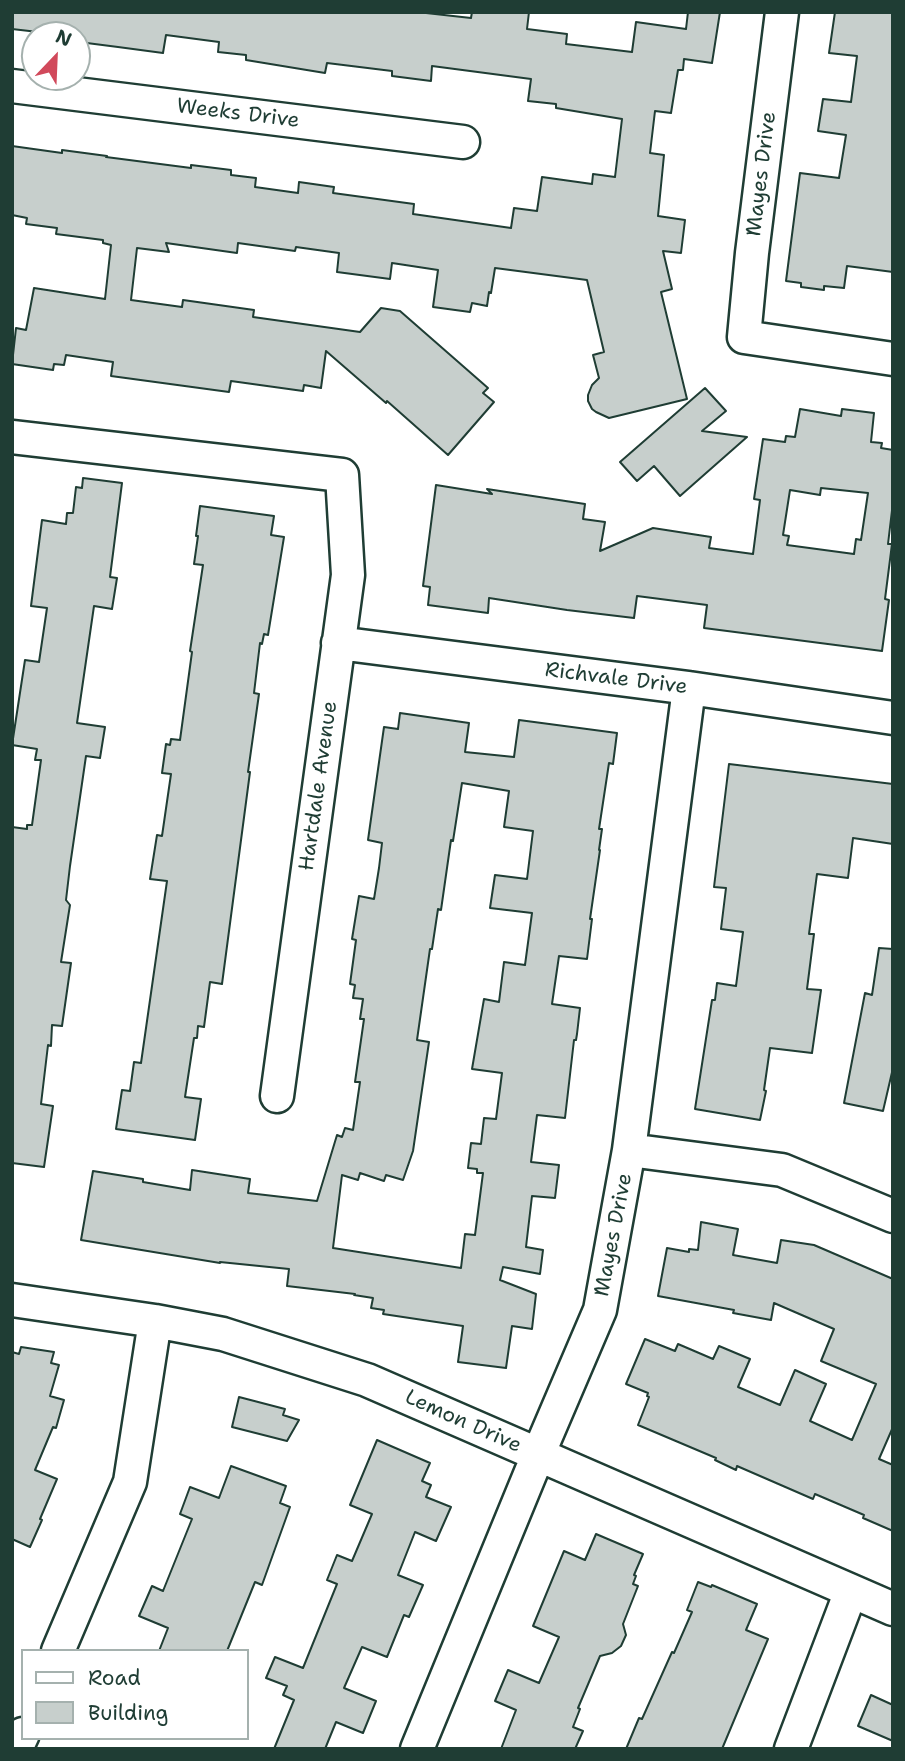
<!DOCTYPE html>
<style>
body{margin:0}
#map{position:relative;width:905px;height:1761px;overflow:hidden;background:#fff;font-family:"Shantell Sans",sans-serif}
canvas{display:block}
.frame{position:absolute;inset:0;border:14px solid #1f3d34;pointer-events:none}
.legend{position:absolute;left:21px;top:1649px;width:228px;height:91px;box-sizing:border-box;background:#fff;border:2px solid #a5b1ae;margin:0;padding:9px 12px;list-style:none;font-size:21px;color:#1f3d34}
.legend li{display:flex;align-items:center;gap:14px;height:35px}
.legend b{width:35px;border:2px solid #a5b1ae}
.north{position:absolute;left:21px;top:21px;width:70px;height:70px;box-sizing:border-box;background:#fff;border:2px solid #a5b1ae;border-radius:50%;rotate:23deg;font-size:19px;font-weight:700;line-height:28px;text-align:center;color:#1f3d34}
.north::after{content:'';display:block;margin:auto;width:24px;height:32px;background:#d1495b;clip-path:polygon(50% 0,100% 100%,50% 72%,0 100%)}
</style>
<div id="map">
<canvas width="905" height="1761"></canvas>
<div class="frame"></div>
<ul class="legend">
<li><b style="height:9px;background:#fff"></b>Road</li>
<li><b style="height:19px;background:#c7cfcc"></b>Building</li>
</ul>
<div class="north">N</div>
</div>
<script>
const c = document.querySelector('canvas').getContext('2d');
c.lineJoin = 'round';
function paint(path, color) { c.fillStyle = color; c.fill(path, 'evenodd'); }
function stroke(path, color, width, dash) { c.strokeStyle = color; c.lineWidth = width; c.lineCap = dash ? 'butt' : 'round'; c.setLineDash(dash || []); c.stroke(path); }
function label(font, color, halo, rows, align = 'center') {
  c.font = font + ' "Shantell Sans",sans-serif'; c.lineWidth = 6; c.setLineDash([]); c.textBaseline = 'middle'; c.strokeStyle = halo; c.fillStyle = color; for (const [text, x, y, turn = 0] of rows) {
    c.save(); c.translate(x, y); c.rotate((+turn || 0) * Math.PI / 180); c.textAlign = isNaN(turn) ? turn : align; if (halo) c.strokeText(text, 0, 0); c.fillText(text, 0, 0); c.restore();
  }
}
const building = new Path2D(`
 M 12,12 L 417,12 L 471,18 L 472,12 L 529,12 L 527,29 L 567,34 L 566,44 L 632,52 L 636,22 L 686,29 L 688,12 L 720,12 L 712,63 L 684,59 L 683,70 L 678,70 L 671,113 L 655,111 L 650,153 L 664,155 L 658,216 L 685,220 L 681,253 L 663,251 L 672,289 L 661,292 L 687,399 L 609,418 L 596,412 L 592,409 L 588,401 L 588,395 L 592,385 L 599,378 L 593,355 L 604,352 L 587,280 L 495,268 L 491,293 L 489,292 L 487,306 L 472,303 L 470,312 L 433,307 L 438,270 L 392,263 L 390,279 L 337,272 L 339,253 L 296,247 L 295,251 L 238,243 L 237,253 L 166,243 L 169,252 L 137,248 L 131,300 L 182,307 L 183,300 L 254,310 L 253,317 L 360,332 L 381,308 L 400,311 L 488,388 L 483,393 L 494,402 L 448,455 L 387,401 L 386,403 L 326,351 L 321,388 L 304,385 L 303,391 L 231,381 L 229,392 L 111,376 L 113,362 L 66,355 L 64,365 L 54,364 L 53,370 L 12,364 L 16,328 L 26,330 L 34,288 L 105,299 L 111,245 L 103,243 L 103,240 L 56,234 L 57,228 L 26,224 L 27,218 L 12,215 L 12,146 L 62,153 L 62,150 L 107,156 L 106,157 L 191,168 L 191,165 L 231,170 L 231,175 L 256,178 L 255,187 L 298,193 L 299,182 L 334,187 L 333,193 L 414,204 L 413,214 L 511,228 L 514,208 L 537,211 L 542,177 L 592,184 L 593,174 L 615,177 L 622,119 L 556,108 L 556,104 L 528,101 L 531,79 L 432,66 L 431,81 L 392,76 L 392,71 L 327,63 L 325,73 L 246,60 L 246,55 L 218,52 L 219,42 L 166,35 L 163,53 L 118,47 L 79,42 L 79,37 L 77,37 L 77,35 L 64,35 L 12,29 Z
 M 835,12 L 893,12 L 893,272 L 847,266 L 844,288 L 824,286 L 824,290 L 801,287 L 801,283 L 786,281 L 800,173 L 839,178 L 846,135 L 818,131 L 823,99 L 851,102 L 857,56 L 829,53 Z
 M 705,388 L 726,411 L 702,431 L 747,437 L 680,496 L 654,466 L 637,481 L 620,462 Z
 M 800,409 L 841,416 L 842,409 L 874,413 L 871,442 L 882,443 L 881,448 L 893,450 L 893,502 L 888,544 L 892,544 L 885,599 L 889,600 L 882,651 L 704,628 L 707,605 L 637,596 L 634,618 L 567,610 L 489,598 L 488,613 L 428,605 L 430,587 L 423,586 L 436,485 L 492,494 L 487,489 L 585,504 L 583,519 L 605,522 L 600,551 L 653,528 L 711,537 L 709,548 L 753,554 L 760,500 L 754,499 L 763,439 L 785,442 L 786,436 L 795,437 ZM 821,488 L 868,493 L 861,540 L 856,539 L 854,554 L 787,545 L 789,536 L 783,535 L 790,490 L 820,495 Z
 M 83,478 L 122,483 L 110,577 L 117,578 L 112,609 L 94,606 L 77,723 L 105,727 L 100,758 L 86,756 L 70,866 L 66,900 L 70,905 L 61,962 L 71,963 L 62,1026 L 52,1025 L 51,1046 L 48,1045 L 41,1104 L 53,1106 L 44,1167 L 12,1163 L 12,827 L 27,829 L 27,825 L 32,825 L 41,760 L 35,760 L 37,749 L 12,745 L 25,660 L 39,662 L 47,608 L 31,606 L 42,520 L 66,524 L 67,513 L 73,513 L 76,487 L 82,488 Z
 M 200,506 L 274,516 L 271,535 L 284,537 L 268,635 L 264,634 L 262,644 L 260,643 L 254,693 L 259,694 L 248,772 L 250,772 L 222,984 L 210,982 L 204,1027 L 198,1026 L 197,1038 L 194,1038 L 185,1097 L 201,1099 L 195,1140 L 116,1129 L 122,1090 L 130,1091 L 134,1062 L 141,1063 L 167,881 L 150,879 L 157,835 L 162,836 L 171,774 L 162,773 L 166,744 L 170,745 L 171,739 L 180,740 L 192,652 L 190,651 L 203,565 L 194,564 L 198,536 L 196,536 Z
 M 400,713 L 469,723 L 465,752 L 514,757 L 519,720 L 617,733 L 613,764 L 609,763 L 599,829 L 602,829 L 599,850 L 600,850 L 590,919 L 592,919 L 587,959 L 559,956 L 552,1004 L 580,1008 L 577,1034 L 576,1040 L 574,1040 L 565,1118 L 537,1115 L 531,1162 L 559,1165 L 555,1198 L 532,1196 L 526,1247 L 543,1250 L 540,1274 L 503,1267 L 500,1280 L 536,1294 L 532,1329 L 512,1326 L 506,1368 L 458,1362 L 463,1326 L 383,1314 L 384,1310 L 371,1308 L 373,1298 L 354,1295 L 355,1294 L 287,1286 L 289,1269 L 220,1262 L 220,1263 L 81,1240 L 93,1171 L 143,1179 L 143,1182 L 190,1190 L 192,1170 L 250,1179 L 248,1193 L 317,1201 L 337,1135 L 342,1137 L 345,1128 L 353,1130 L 360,1082 L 355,1082 L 364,1019 L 360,1019 L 363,999 L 353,998 L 355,985 L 350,984 L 356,940 L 352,939 L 359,896 L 374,899 L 379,868 L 382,843 L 368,840 L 384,727 L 398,729 ZM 462,783 L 509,791 L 504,827 L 533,831 L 527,879 L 495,875 L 490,908 L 532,913 L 525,965 L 504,962 L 499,1002 L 484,999 L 472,1069 L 502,1073 L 496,1119 L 484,1118 L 481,1144 L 471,1143 L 468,1168 L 477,1169 L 477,1173 L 483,1173 L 475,1235 L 465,1234 L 461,1268 L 333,1248 L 342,1175 L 358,1180 L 360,1173 L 384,1181 L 386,1175 L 403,1180 L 413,1151 L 429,1042 L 417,1040 L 430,949 L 432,949 L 438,909 L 441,910 L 451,840 L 453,841 Z
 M 729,764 L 893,784 L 893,844 L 853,838 L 848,878 L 817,874 L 809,934 L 814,934 L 807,989 L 821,990 L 812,1053 L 770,1048 L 764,1090 L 766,1091 L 760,1120 L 695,1109 L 712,1000 L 715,1000 L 717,983 L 736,986 L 743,932 L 721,929 L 726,888 L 714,887 Z
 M 879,948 L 893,949 L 893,1068 L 883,1111 L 844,1103 L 865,993 L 872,995 Z
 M 701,1222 L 738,1229 L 733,1255 L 777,1263 L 781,1240 L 814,1245 L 893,1279 L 893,1427 L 879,1459 L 893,1465 L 893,1531 L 863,1518 L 864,1515 L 815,1494 L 813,1499 L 737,1466 L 736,1470 L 715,1460 L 716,1458 L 638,1425 L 649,1397 L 647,1396 L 648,1393 L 626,1384 L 645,1339 L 675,1351 L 678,1344 L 713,1359 L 719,1346 L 750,1359 L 738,1387 L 780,1405 L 795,1370 L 826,1384 L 810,1421 L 852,1440 L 876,1384 L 821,1361 L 834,1329 L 774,1303 L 771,1320 L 733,1313 L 734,1310 L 658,1296 L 667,1248 L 689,1252 L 689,1249 L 698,1250 Z
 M 21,1347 L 54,1352 L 51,1363 L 59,1365 L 50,1396 L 64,1400 L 56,1428 L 53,1427 L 35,1470 L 57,1479 L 40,1519 L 42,1520 L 30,1547 L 12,1539 L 12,1352 L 19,1354 Z
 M 239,1397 L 285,1409 L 283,1415 L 299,1420 L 287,1441 L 232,1427 Z
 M 377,1440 L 430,1463 L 422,1481 L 431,1485 L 426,1497 L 451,1507 L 436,1541 L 415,1532 L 398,1575 L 423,1585 L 409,1617 L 404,1615 L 387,1657 L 362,1647 L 344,1688 L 376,1701 L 363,1733 L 336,1722 L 325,1749 L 274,1749 L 294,1700 L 283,1695 L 287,1686 L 266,1678 L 275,1657 L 303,1668 L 337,1584 L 327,1580 L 337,1555 L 352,1561 L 372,1514 L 350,1505 Z
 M 231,1466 L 286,1486 L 280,1503 L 290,1507 L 262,1585 L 255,1582 L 227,1651 L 159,1651 L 168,1628 L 139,1616 L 152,1586 L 163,1591 L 192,1519 L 180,1514 L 190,1487 L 219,1498 Z
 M 596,1534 L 643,1554 L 634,1575 L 636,1576 L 633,1584 L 638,1586 L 623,1624 L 626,1635 L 621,1646 L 612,1653 L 600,1656 L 578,1708 L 580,1709 L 573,1727 L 583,1731 L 575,1749 L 501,1749 L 516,1710 L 495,1701 L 508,1670 L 539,1683 L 559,1637 L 533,1626 L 564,1551 L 585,1560 Z
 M 698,1582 L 711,1587 L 712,1585 L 757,1604 L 746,1630 L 768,1639 L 722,1749 L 626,1749 L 639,1718 L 642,1719 L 672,1652 L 674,1653 L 692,1612 L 687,1610 Z
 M 871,1695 L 893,1705 L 893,1741 L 858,1726 Z`);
paint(building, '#c7cfcc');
stroke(building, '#1f3d34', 2);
const street = new Path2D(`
 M 782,12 L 752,253 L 744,337 L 893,359
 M 12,86 L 463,142
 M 12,437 L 342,475 L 348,575 L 277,1096
 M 338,643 L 689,688 L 893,718
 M 629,1150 L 782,1170 L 893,1216
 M 12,1300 L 155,1321 L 223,1334 L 367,1380 L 893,1609
 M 58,1651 L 130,1482 L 155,1321
 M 16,1749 L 23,1734
 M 417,1749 L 538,1455 L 600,1310 L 629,1150 L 689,688
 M 791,1749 L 851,1591`);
stroke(street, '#1f3d34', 37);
stroke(street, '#fff', 32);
label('21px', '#1f3d34', '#fff', [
 ["Weeks Drive",238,114,7],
 ["Mayes Drive",762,174,-83],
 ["Richvale Drive",616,679,7],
 ["Hartdale Avenue",319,786,-82],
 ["Mayes Drive",614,1235,-79],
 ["Lemon Drive",463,1422,24]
]);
</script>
